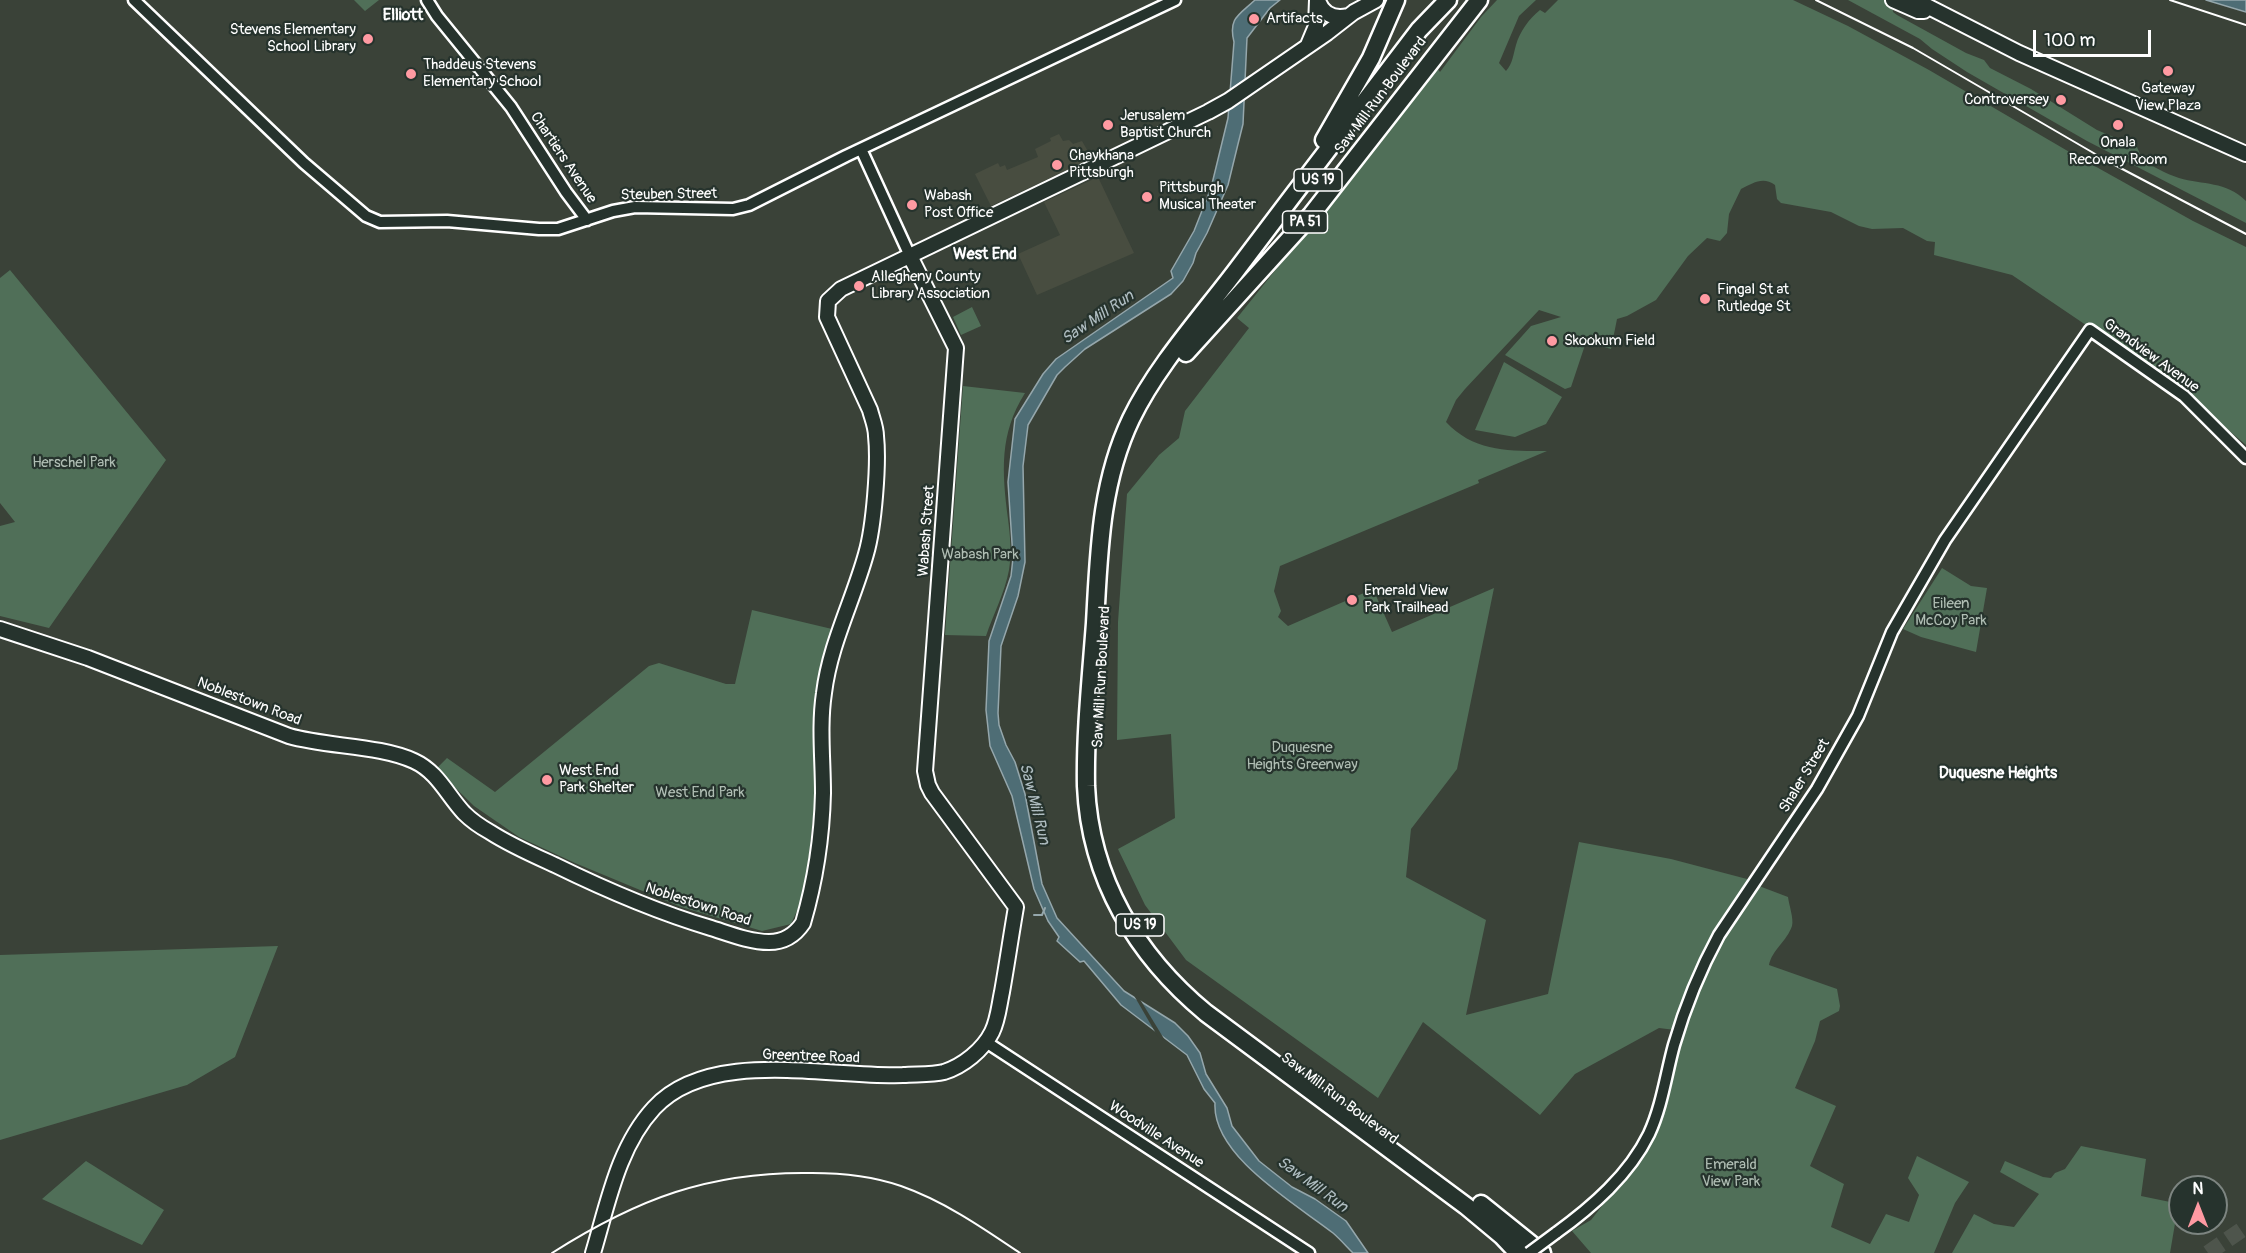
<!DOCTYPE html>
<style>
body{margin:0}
#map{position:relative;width:2246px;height:1253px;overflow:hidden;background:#3a4238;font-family:Pangolin,sans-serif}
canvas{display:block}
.north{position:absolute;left:2168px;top:1175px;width:60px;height:60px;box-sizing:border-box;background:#26332d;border:2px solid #7d8581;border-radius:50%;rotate:0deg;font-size:16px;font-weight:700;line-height:24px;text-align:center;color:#fff}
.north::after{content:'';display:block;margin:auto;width:21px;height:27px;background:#ff9aa2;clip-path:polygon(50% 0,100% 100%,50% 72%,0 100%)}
.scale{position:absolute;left:2033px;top:30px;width:118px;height:27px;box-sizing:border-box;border:3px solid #fff;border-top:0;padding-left:8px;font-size:18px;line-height:21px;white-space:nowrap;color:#fff;-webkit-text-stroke:4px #26332d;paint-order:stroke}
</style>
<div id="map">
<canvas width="2246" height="1253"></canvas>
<div class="north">N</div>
<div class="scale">100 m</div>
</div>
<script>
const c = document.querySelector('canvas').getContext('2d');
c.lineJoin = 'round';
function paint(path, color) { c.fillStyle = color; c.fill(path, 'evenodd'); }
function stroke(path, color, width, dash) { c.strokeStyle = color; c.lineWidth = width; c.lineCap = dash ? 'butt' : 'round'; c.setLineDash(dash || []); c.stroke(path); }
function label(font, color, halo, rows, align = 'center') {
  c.font = font + ' Pangolin,sans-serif'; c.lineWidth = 4.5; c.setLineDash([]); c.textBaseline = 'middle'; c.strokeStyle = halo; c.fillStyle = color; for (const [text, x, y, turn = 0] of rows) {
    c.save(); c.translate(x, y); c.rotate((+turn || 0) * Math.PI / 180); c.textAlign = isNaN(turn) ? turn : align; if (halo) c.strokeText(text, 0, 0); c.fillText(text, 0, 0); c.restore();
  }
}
paint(new Path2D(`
 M 1059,134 L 1063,141 L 1069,140 L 1073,144 L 1082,141 L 1090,155 L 1090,159 L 991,206 L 975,174 L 998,163 L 1000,167 L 1005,165 L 1007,170 L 1038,157 L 1035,149 L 1051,141 L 1050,138 Z
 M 1098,177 L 1134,253 L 1037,295 L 1018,254 L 1060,235 L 1044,202 Z`), '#484d40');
paint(new Path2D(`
 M 354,0 L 379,0 L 365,11 Z
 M 1497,0 L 1536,0 L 1519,16 L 1499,63 L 1506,71 C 1513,63 1513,55 1516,45 C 1520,31 1529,19 1540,10 L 1545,13 L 1558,0 L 1793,0 L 1848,26 L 1929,70 L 2066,150 L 2193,221 L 2246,247 L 2246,445 L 2179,388 L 2012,275 L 1934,255 L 1935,242 L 1927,241 L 1903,228 L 1872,229 L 1859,226 L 1831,212 L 1781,203 L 1777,199 L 1775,185 C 1763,176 1753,183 1741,189 L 1729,214 L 1727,233 L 1720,241 L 1707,238 L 1688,256 L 1656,300 L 1627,316 L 1617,319 L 1611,349 L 1586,342 L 1571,387 L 1565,389 L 1505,355 L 1531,326 L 1561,317 L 1539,310 L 1465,389 L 1456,400 L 1446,422 C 1474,452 1509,451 1547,451 L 1478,480 L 1479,483 L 1280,566 L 1274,591 L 1281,611 L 1278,617 L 1288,626 L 1373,589 L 1392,632 L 1494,588 L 1457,769 L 1411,829 L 1406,877 L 1486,920 L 1466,1015 L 1548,994 L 1579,842 L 1671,859 L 1747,879 L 1748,881 L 1717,928 L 1692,978 L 1675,1030 L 1659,1028 L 1575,1074 L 1540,1115 L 1423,1022 L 1378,1098 L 1186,960 L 1145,905 L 1118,849 L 1175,818 L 1171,734 L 1117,740 L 1118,622 L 1127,494 L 1159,455 L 1179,438 L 1185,411 L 1249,328 L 1237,318 L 1351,176 L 1435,65 L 1440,72 L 1481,17 Z
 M 1848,0 L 1889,0 L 1892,4 L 1893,12 L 1897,15 L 1966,53 L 1984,60 L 1990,68 L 2031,89 L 2097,130 L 2137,147 L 2143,161 C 2155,167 2166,174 2179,178 C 2203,185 2226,181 2246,201 L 2246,223 L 2087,141 L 1967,72 L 1932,49 L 1920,39 Z
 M 10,270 L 166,460 L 49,628 L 0,616 L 0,526 L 15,522 L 0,503 L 0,278 Z
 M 972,307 L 981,326 L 961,335 L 953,317 Z
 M 1504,362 L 1562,397 L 1546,424 L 1515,437 L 1475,430 Z
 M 963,386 L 1025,393 C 999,434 1002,472 1008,519 C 1010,535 1012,553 1009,570 C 1005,592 993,615 986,636 L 945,635 Z
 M 1942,568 L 1971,586 L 1987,588 L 1976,652 L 1921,637 L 1903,629 Z
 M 752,610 L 832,629 L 821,689 L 815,800 L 805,893 L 791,924 L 762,931 L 681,907 L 575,863 L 519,837 L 474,806 L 436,769 L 447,758 L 495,792 L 649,666 L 659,663 L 726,684 L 735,684 Z
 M 1759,886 L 1788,897 C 1789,905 1794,919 1792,926 C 1787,941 1772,950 1769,965 L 1837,989 L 1840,1006 L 1839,1011 L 1820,1021 L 1815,1041 L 1795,1088 L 1836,1106 L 1810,1166 L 1844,1184 L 1831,1227 L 1870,1244 L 1886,1214 L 1909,1222 L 1919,1195 L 1908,1178 L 1917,1156 L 1969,1182 L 1955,1203 L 1934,1253 L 1591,1253 L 1572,1231 L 1591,1220 L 1642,1155 L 1668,1086 L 1692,1006 L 1718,945 Z
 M 278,946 L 235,1057 L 187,1085 L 0,1140 L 0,955 Z
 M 2081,1146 L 2146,1159 L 2141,1196 L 2175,1203 L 2175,1205 L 2178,1206 L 2170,1253 L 1952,1253 L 1974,1214 L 1994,1224 L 2014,1227 L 2039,1194 L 2000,1172 L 2005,1161 L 2043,1177 L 2051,1178 L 2055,1173 L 2065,1169 Z
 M 86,1161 L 164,1210 L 142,1245 L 42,1199 Z`), '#506f58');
const water = new Path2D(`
 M 1255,0 L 1280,0 L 1270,8 L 1247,38 L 1243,124 L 1238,144 L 1228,185 L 1207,233 L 1196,253 L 1193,263 L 1183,281 L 1171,294 L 1085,349 L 1065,367 L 1057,375 L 1028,425 L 1023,466 L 1025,562 L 1018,596 L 1001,646 L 998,713 L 999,725 L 1006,745 L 1015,762 L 1025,794 L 1042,884 L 1057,918 L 1124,991 L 1175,1023 L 1188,1036 L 1200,1053 L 1206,1074 L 1227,1108 L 1232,1126 L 1259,1161 L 1292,1187 L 1315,1199 L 1346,1221 L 1368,1253 L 1353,1253 C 1346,1246 1340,1239 1333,1233 C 1296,1204 1212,1156 1215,1103 L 1204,1089 L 1187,1055 L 1121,1005 L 1084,961 L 1080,962 L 1057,941 L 1059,937 L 1048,921 L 1034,889 L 1012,796 L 990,746 L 986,710 L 989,641 L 1011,576 L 1013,558 L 1008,482 L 1015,419 L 1043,374 L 1056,359 L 1173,278 L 1171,271 L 1194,231 L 1211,188 L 1228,118 L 1234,42 C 1228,18 1239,15 1255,0 Z
 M 2206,0 L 2246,0 L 2246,12 Z`);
paint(water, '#4e6d75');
stroke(water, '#95a7ac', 1.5);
paint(new Path2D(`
 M 1132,992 L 1138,996 L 1166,1042 L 1158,1037 Z`), '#3a4238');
stroke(new Path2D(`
 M 1034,915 L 1042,915 L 1045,908`), '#95a7ac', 2);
stroke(new Path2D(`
 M 2208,1253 L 2246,1227`), '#4e554c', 16, [16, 8]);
const minor = new Path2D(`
 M 134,0 L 304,163 L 366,216 L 380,222 L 447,221 L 539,229 L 558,229 L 613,211 L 635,207 L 733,209 L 749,205 L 846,156 L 1175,0
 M 427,0 L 437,16 L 511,107 L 566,192 L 587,220
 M 861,149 L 910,256
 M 986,1042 L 1309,1253
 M 1556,1233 C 1592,1207 1629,1175 1649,1134 C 1662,1106 1666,1074 1674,1045 C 1685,1007 1700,970 1719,935 L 1817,789 L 1858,716 L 1892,632 L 1945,540 L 2090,330 L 2184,396 L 2246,458`);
const major = new Path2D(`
 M 1318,0 C 1322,14 1334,19 1348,16
 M 1893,0 L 1918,11 L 1924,11
 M 1915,0 L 2019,53 L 2246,154
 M 1308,45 L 1316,26 L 1317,0
 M 0,629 L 88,658 L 289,736 C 327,747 379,745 414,761 C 438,772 447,795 464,813 C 471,820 481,827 490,832 C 510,845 533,855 555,865 C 606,890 657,912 711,928 C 730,934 750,942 769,942 C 784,942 795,935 803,923 C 815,882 822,837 823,793 C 823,760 819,726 824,693 C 830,644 853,601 866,554 C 874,527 879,463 876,436 C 876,427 872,418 870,410 L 827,317 L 828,301 L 841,289 L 1208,112 L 1228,101 L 1327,33 L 1354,12 L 1376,0
 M 593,1253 C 608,1203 618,1147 654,1108 C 710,1047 830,1078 903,1075 C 916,1074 932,1075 944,1072 C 963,1066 983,1050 992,1032 C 998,1020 999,1006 1002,992 C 1007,964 1011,936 1016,907 L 932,793 L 928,785 L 925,771 L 956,348 L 910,256`);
const highway = new Path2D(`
 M 1448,0 L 1419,30 C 1358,110 1296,191 1235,272 C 1200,318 1156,367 1131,419 C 1100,484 1099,553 1095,623 C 1091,677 1085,732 1086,786 C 1090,879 1137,956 1206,1013 L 1466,1206 L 1502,1236 L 1518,1253
 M 1324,140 L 1371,58 L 1396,0
 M 1186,353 L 1312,214 L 1479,0
 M 1481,1204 L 1542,1253`);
stroke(minor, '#fff', 15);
stroke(major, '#fff', 18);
stroke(highway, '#fff', 21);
stroke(minor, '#26332d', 10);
stroke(major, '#26332d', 14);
stroke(highway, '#26332d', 16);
stroke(new Path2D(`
 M 1816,0 L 1913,48 L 2109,162 L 2246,234
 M 2170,0 L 2246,25
 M 552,1253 C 637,1199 710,1171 812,1173 C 842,1173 872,1176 901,1186 C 944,1201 983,1228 1020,1253`), '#fff', 2);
const minorBridge = new Path2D(`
 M 1529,1253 L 1556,1233`);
stroke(minorBridge, '#fff', 15, []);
stroke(minorBridge, '#26332d', 10);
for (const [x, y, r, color] of [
 [1254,19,6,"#ff9aa2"],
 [368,39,6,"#ff9aa2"],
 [2168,71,6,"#ff9aa2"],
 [411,74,6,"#ff9aa2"],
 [2061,100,6,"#ff9aa2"],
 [1108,125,6,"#ff9aa2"],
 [2118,125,6,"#ff9aa2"],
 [1057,165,6,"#ff9aa2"],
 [1147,197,6,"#ff9aa2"],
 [912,205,6,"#ff9aa2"],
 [859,286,6,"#ff9aa2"],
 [1705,299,6,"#ff9aa2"],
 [1552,341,6,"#ff9aa2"],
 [1352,600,6,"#ff9aa2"],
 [547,780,6,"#ff9aa2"]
]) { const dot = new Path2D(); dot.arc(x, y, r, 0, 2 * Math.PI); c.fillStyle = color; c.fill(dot); stroke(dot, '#26332d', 2); }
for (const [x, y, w] of [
 [1318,180,48],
 [1305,222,45],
 [1140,925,48]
]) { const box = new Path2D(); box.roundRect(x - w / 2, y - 11, w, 22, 4.5); c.fillStyle = '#26332d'; c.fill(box); stroke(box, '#fff', 1.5); }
label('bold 14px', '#fff', null, [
 ["US 19",1318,180],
 ["PA 51",1305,222],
 ["US 19",1140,925]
]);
label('15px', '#fff', '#26332d', [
 ["Artifacts",1266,19],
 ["Stevens Elementary",356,30,"right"],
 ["School Library",356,47,"right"],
 ["Thaddeus Stevens",423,65],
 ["Elementary School",423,82],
 ["Gateway",2168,89,"center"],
 ["View Plaza",2168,106,"center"],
 ["Controversey",2049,100,"right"],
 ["Jerusalem",1120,116],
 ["Baptist Church",1120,133],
 ["Onala",2118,143,"center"],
 ["Recovery Room",2118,160,"center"],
 ["Chaykhana",1069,156],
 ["Pittsburgh",1069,173],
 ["Pittsburgh",1159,188],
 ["Musical Theater",1159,205],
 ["Wabash",924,196],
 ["Post Office",924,213],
 ["Allegheny County",871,277],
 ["Library Association",871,294],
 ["Fingal St at",1717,290],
 ["Rutledge St",1717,307],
 ["Skookum Field",1564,341],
 ["Emerald View",1364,591],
 ["Park Trailhead",1364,608],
 ["West End",559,771],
 ["Park Shelter",559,788]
], 'left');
label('15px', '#fff', '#26332d', [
 ["Saw Mill Run Boulevard",1381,96,-53],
 ["Chartiers Avenue",563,158,56],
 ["Steuben Street",669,195,-1],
 ["Grandview Avenue",2151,356,36],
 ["Wabash Street",927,531,-86],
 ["Saw Mill Run Boulevard",1102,677,-87],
 ["Noblestown Road",249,702,21],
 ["Shaler Street",1805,776,-59],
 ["Noblestown Road",698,905,18],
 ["Greentree Road",811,1057,2],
 ["Saw Mill Run Boulevard",1339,1099,37],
 ["Woodville Avenue",1156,1135,33]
]);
label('15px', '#b0beb4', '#26332d', [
 ["Herschel Park",74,463],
 ["Wabash Park",980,555],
 ["Eileen",1951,604],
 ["McCoy Park",1951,621],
 ["Duquesne",1302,748],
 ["Heights Greenway",1302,765],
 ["West End Park",700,793],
 ["Emerald",1731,1165],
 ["View Park",1731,1182]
]);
label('bold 16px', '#fff', '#26332d', [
 ["Elliott",403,16],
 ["West End",985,255],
 ["Duquesne Heights",1998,774]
]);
label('italic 16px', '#afbdc1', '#26332d', [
 ["Saw Mill Run",1098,318,-34],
 ["Saw Mill Run",1034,804,76],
 ["Saw Mill Run",1312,1185,36]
]);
</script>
